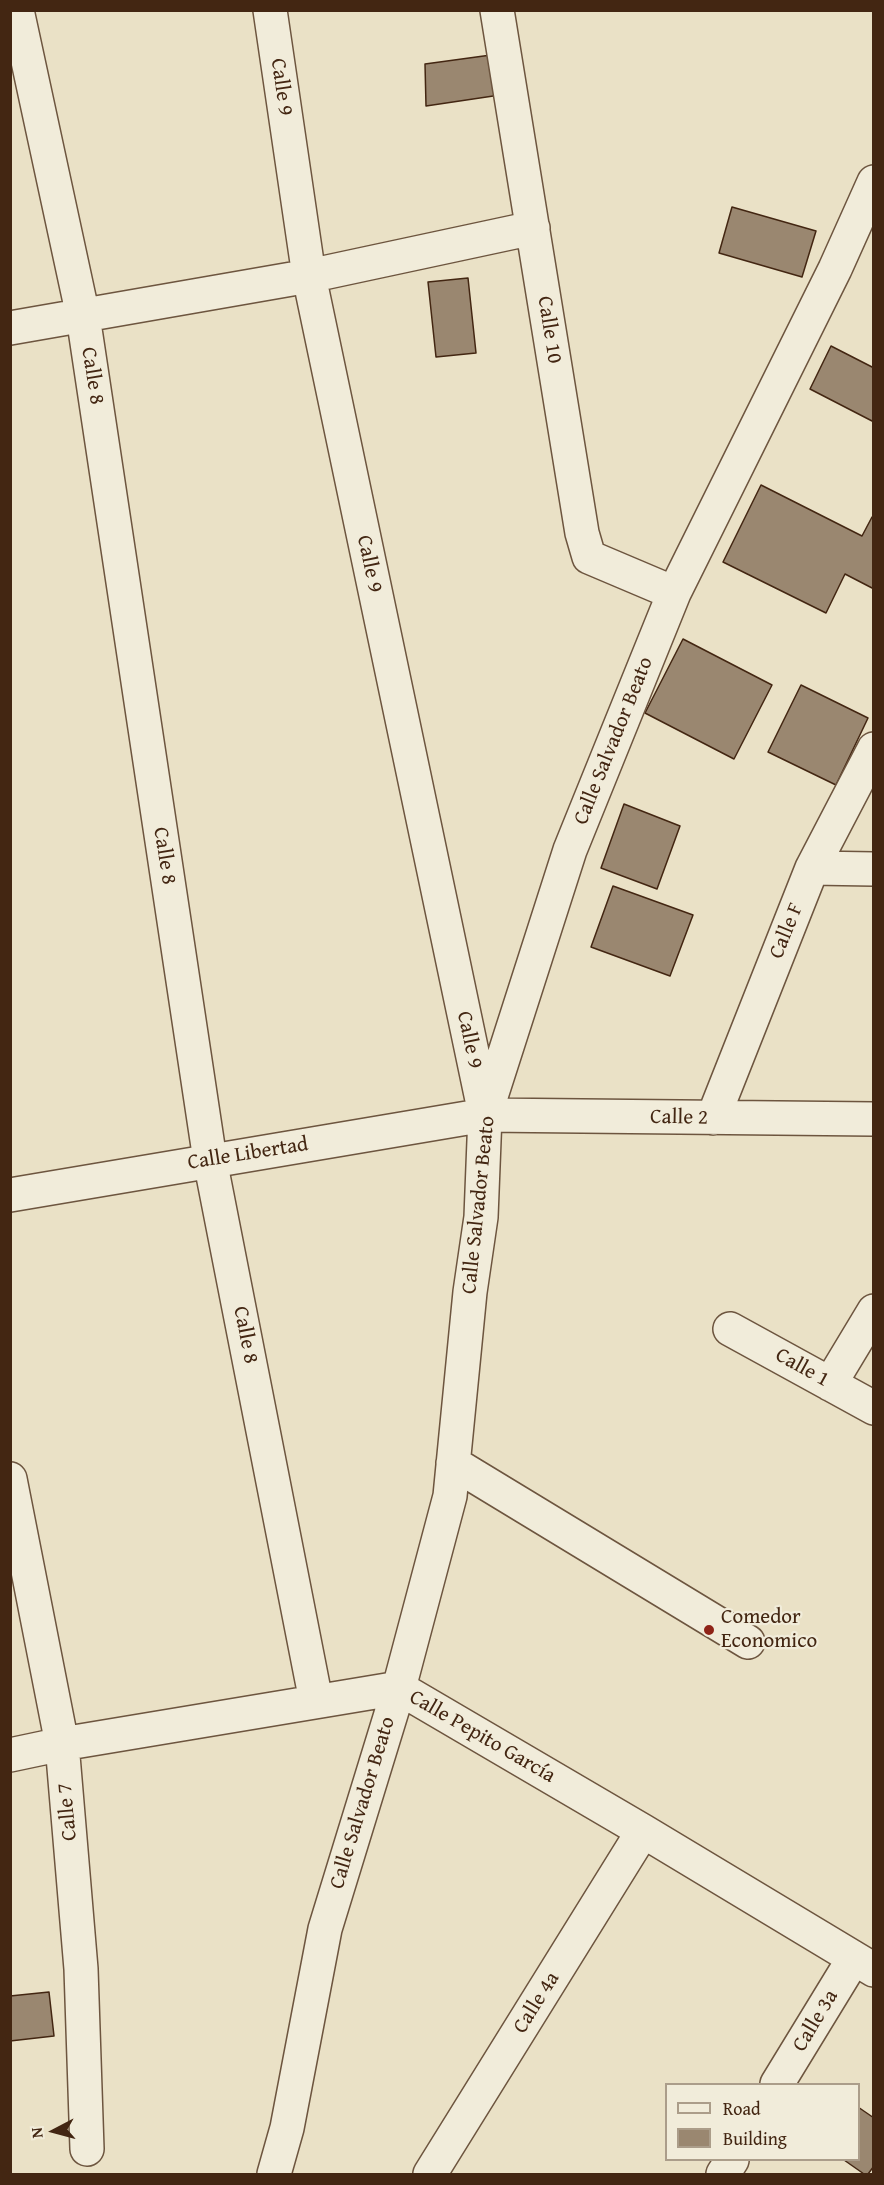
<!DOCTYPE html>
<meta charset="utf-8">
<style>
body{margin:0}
#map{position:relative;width:884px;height:2185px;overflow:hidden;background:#eae1c6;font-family:"Gentium Book Plus",serif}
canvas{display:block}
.frame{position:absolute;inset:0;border:12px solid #432612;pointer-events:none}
.legend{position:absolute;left:665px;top:2083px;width:195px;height:78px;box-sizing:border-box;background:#f1ecda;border:2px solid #ab9d8a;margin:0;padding:8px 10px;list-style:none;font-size:18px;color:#432612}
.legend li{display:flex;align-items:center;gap:12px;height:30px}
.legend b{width:30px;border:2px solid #ab9d8a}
.north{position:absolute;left:24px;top:2101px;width:60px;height:60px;-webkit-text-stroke:4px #f1ecda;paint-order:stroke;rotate:264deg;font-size:16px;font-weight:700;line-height:24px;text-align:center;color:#432612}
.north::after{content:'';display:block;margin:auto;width:21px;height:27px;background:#432612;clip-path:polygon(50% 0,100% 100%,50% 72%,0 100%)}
</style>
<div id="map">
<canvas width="884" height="2185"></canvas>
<div class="frame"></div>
<ul class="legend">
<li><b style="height:8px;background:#f1ecda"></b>Road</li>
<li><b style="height:16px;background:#9a8770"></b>Building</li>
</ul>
<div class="north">N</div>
</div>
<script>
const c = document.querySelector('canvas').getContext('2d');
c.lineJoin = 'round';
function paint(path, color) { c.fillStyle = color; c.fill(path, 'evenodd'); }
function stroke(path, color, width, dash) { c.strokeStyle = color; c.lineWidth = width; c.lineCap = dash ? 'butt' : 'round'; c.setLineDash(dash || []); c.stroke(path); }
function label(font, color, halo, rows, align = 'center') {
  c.font = font + ' "Gentium Book Plus",serif'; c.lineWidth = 4.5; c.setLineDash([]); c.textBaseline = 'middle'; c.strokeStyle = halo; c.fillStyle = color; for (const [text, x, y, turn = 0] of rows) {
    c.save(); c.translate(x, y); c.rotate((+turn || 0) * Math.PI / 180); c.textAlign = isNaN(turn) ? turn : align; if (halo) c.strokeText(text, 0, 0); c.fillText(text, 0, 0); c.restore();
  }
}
const building = new Path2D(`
 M 491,55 L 500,95 L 426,106 L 425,64 Z
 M 732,207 L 816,231 L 802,277 L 719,253 Z
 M 468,278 L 476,353 L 436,357 L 428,282 Z
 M 831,346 L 874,368 L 874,422 L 810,389 Z
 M 761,485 L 862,536 L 872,517 L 874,518 L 874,589 L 845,574 L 826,613 L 723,562 Z
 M 683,639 L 772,685 L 734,759 L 645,713 Z
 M 801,685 L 868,718 L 836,785 L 768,752 Z
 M 624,804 L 680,826 L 657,889 L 601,868 Z
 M 613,886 L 693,915 L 670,976 L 591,947 Z
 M 49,1992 L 54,2036 L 10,2041 L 10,1996 Z
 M 858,2107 L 874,2118 L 874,2166 L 868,2174 L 864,2174 L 844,2160 L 858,2160 Z`);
paint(building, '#9a8770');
stroke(building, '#432612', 1.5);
const minor = new Path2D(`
 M 17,10 L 83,316 L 210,1160 L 316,1701
 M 270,10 L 309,276 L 485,1114
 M 497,10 L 582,533 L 589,557 L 674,593
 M 10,328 L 309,276 L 533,228
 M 812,868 L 874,869
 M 713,1118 L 812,868 L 874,749
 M 10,1195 L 485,1115 L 874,1119
 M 730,1329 L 874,1408
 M 830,1384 L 874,1311
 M 453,1463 L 748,1642
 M 10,1479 L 62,1744 L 81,1969 L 87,2149
 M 10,1755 L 62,1744 L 399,1688 L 643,1831 L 874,1970
 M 777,2084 L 854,1958
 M 274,2174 L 287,2128 L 325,1929 L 399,1688 L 450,1496 L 470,1292 L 481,1217 L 485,1115 L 570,850 L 674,593 L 835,269 L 874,182
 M 430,2174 L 643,1831
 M 723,2174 L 732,2160`);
stroke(minor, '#6d553f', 36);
stroke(minor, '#f1ecda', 33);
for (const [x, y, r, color] of [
 [709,1630,6,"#8f2418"]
]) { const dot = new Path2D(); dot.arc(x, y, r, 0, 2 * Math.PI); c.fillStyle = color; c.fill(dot); stroke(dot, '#f1ecda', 2); }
label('21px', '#432612', '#f1ecda', [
 ["Calle 9",281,87,82],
 ["Calle 10",549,330,81],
 ["Calle 8",92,376,81],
 ["Calle 9",369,564,78],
 ["Calle Salvador Beato",614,741,-68],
 ["Calle 8",164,856,81],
 ["Calle F",787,931,-68],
 ["Calle 9",469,1040,78],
 ["Calle 2",679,1118,1],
 ["Calle Libertad",248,1154,-9],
 ["Calle Salvador Beato",479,1205,-84],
 ["Calle 8",245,1335,79],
 ["Calle 1",802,1368,29],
 ["Calle Pepito García",482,1737,30],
 ["Calle Salvador Beato",363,1803,-73],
 ["Calle 7",68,1812,-95],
 ["Calle 4a",537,2003,-58],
 ["Calle 3a",816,2021,-59]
]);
label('21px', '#432612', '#f1ecda', [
 ["Comedor",721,1618],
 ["Economico",721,1642]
], 'left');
</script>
